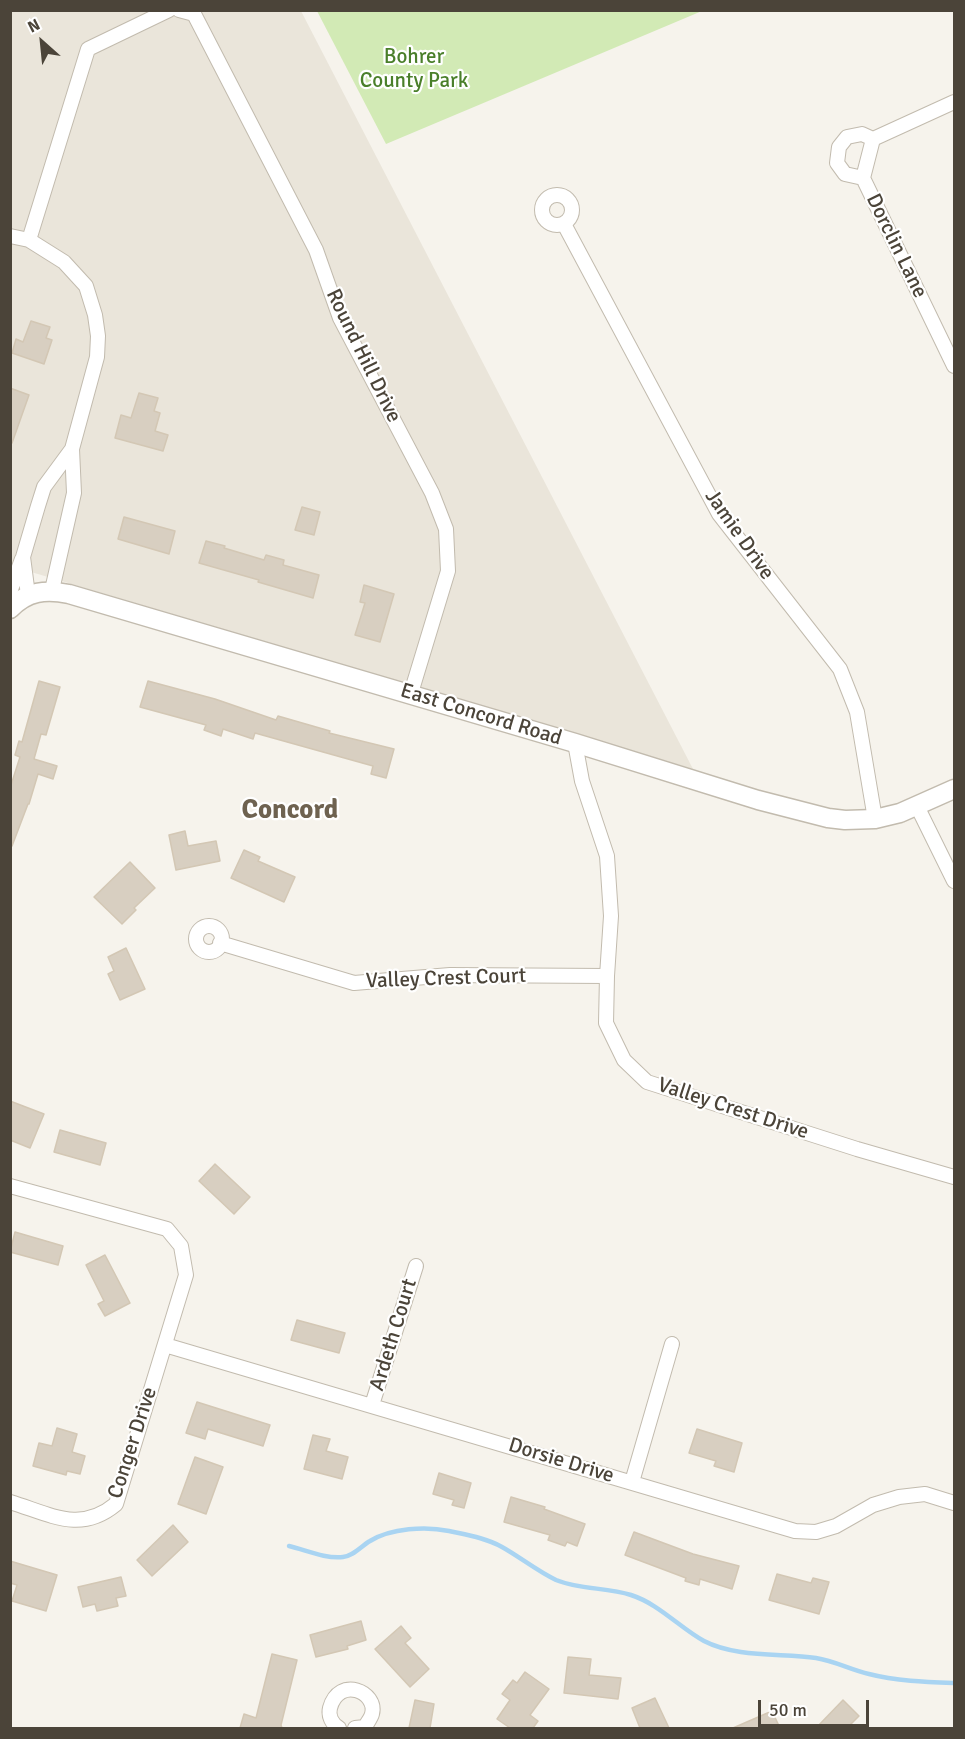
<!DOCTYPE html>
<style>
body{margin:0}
#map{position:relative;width:965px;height:1739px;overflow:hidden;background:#f6f3ec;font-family:Signika,sans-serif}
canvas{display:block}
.frame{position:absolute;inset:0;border:12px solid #4b4439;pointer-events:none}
.north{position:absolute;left:12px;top:12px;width:60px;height:60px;-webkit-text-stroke:4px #fff;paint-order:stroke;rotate:333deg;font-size:16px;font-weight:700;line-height:24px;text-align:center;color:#4b4439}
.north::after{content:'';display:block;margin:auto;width:21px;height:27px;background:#4b4439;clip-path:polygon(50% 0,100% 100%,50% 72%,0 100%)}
.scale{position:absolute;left:758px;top:1700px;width:111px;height:27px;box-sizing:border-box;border:3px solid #4b4439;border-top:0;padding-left:8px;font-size:18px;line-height:21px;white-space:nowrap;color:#4b4439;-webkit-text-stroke:4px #fff;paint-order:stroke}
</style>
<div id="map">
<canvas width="965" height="1739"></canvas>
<div class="frame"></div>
<div class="north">N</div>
<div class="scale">50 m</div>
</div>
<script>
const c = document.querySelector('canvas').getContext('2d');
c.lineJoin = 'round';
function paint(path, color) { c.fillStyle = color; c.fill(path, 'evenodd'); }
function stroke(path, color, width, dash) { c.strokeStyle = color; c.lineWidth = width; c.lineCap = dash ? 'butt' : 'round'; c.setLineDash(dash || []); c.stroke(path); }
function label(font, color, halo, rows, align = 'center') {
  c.font = font + ' Signika,sans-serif'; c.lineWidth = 4.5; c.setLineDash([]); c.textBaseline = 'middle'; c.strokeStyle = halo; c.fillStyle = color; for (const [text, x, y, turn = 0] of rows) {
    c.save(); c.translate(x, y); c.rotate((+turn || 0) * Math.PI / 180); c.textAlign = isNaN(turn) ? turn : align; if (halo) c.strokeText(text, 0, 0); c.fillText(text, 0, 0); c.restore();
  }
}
paint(new Path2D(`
 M 10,11 L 301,11 L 693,769 L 11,566 Z`), '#eae5da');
paint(new Path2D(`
 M 317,11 L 702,11 L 386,144 Z`), '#d2eab5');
stroke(new Path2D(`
 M 289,1546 C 306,1550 325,1559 343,1557 C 354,1556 361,1546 370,1541 C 391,1528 426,1526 449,1531 C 467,1535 486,1538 502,1547 C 520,1557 537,1571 556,1580 C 580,1590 607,1587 631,1595 C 659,1604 680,1628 704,1641 C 737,1658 781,1653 816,1658 C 835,1661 851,1670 869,1674 C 896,1681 926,1682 954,1683`), '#a9d4f2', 4.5);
const building = new Path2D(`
 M 31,321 L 50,327 L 46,338 L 52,340 L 44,364 L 12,353 L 16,339 L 23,342 Z
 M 10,388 L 29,395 L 12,443 L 10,443 Z
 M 139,393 L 158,398 L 154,411 L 160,413 L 155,431 L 168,435 L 163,451 L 115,438 L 121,415 L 131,418 Z
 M 302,507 L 320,512 L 314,535 L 295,530 Z
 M 124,517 L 175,531 L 169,554 L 118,539 Z
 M 206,541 L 225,546 L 224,548 L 264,560 L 266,555 L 284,560 L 283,565 L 319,575 L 313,598 L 258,582 L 259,580 L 199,563 Z
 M 364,585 L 394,594 L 380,642 L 355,635 L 365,603 L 360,602 Z
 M 39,681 L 60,687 L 46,735 L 41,734 L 34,759 L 57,766 L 53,779 L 38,774 L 29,804 L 28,804 L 12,846 L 10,788 L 20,757 L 15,755 L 19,741 L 22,742 Z
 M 148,681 L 215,699 L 276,720 L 278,716 L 330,731 L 329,733 L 394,749 L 386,778 L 371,774 L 373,766 L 255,733 L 253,739 L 223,729 L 221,736 L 204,730 L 206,725 L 140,707 Z
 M 185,831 L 188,846 L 216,841 L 220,861 L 176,870 L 169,835 Z
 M 244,850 L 260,857 L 258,861 L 295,877 L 284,902 L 231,878 Z
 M 130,862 L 155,888 L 134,908 L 136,910 L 122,924 L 94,897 Z
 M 126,948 L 145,989 L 120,1000 L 108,974 L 114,971 L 108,957 Z
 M 10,1101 L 44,1114 L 30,1148 L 10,1140 Z
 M 60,1130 L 106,1143 L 100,1165 L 54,1152 Z
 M 215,1164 L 250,1197 L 234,1214 L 199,1181 Z
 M 15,1232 L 63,1246 L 58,1265 L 10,1252 Z
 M 105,1255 L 130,1303 L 105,1316 L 98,1304 L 104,1301 L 86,1265 Z
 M 297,1320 L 345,1333 L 339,1353 L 291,1340 Z
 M 197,1402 L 270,1425 L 263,1446 L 208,1429 L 205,1439 L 186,1433 Z
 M 57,1428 L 77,1434 L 72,1452 L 85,1456 L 80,1474 L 67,1471 L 66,1475 L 33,1466 L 39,1443 L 52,1446 Z
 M 697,1429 L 742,1443 L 734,1472 L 714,1466 L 716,1461 L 689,1453 Z
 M 313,1435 L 330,1439 L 326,1451 L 348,1457 L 342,1479 L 304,1469 Z
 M 195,1457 L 223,1467 L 206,1514 L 178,1504 Z
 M 439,1473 L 471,1483 L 464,1508 L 452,1505 L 454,1500 L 433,1494 Z
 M 511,1497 L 545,1507 L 544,1509 L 585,1524 L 577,1546 L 567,1542 L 565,1546 L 548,1540 L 550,1535 L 504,1522 Z
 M 173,1525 L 188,1542 L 152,1576 L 137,1560 Z
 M 634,1532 L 693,1554 L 739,1566 L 732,1589 L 700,1579 L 699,1585 L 685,1581 L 686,1578 L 625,1555 Z
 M 10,1561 L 57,1575 L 46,1611 L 12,1601 L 17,1585 L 10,1583 Z
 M 777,1574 L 811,1583 L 813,1578 L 829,1582 L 819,1614 L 769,1600 Z
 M 121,1577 L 126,1596 L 116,1598 L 118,1606 L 97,1611 L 95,1604 L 83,1607 L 78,1587 Z
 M 361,1621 L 366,1640 L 347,1646 L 348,1649 L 316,1657 L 310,1635 Z
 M 401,1626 L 411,1638 L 405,1643 L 429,1669 L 410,1687 L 375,1649 Z
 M 272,1654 L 297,1660 L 281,1725 L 282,1728 L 240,1728 L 244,1714 L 256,1718 Z
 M 568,1657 L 591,1659 L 589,1675 L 621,1678 L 618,1699 L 564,1693 Z
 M 525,1672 L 549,1689 L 530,1715 L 538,1721 L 533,1728 L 510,1728 L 497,1719 L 510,1700 L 502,1694 L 513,1680 L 517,1683 Z
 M 655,1698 L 669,1728 L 640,1728 L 632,1708 Z
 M 415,1700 L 434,1704 L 430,1728 L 409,1728 Z
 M 843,1700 L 859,1716 L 847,1728 L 816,1728 Z
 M 772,1711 L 780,1728 L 733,1728 Z`);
paint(building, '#d8cfc1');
stroke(building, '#d3c7b4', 1.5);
const minor = new Path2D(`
 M 179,10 L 194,14 L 316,250 L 340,318 L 432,493 L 446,529 L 448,571 L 411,693
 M 954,102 L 873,139 L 863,178 L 954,366
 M 863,178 L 845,174 L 837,163 L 839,147 L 847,137 L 862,134 L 873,139
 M542 210a15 15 0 1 1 30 0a15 15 0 1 1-30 0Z
 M 564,224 L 719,514 L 840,669 L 857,712 L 875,819
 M 10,236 L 29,240 L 64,262 L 86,286 L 95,315 L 98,336 L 97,357 L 72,449 L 74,493 L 52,590
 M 29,240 L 88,49 L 169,10
 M 10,592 L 22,559
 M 28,595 L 23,557 L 38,506 L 44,487 L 72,449
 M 575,743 L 582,781 L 607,856 L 611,916 L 607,976 L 606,1023 L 624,1060 L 647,1082 L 857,1149 L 954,1177
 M 917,806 L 954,881
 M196 939a13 13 0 1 1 26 0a13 13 0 1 1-26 0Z
 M 220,943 L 354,983 L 450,975 L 607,976
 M 10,1186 L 167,1229 L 181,1246 L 186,1275 L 116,1504 C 80,1534 50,1514 10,1502
 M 165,1345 L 795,1531 L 816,1532 L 836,1526 L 873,1505 L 899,1497 L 925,1494 L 954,1503
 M 372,1405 L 416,1266
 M 632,1482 L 672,1344
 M 339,1728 C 332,1724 328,1716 330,1708 C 339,1675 378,1692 372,1714 C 371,1718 367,1723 365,1727 L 355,1728`);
const tertiary = new Path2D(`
 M 10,609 C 27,591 46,589 69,594 L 575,743 L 758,800 L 828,818 L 845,820 L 875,819 L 900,813 L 954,789`);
stroke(minor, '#c2bbae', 16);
stroke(tertiary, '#c2bbae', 21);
stroke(minor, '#fff', 14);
stroke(tertiary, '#fff', 18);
label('21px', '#4a7f2a', '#fff', [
 ["Bohrer",414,57],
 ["County Park",414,81]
]);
label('21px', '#4b4439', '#fff', [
 ["Dorclin Lane",896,246,64],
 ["Round Hill Drive",363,356,64],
 ["Jamie Drive",739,535,55],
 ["East Concord Road",481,715,17],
 ["Valley Crest Court",446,979,-2],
 ["Valley Crest Drive",733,1109,18],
 ["Ardeth Court",394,1335,-73],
 ["Conger Drive",133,1443,-72],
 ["Dorsie Drive",561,1461,17]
]);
label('bold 27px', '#6e6250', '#fff', [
 ["Concord",290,811]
]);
</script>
